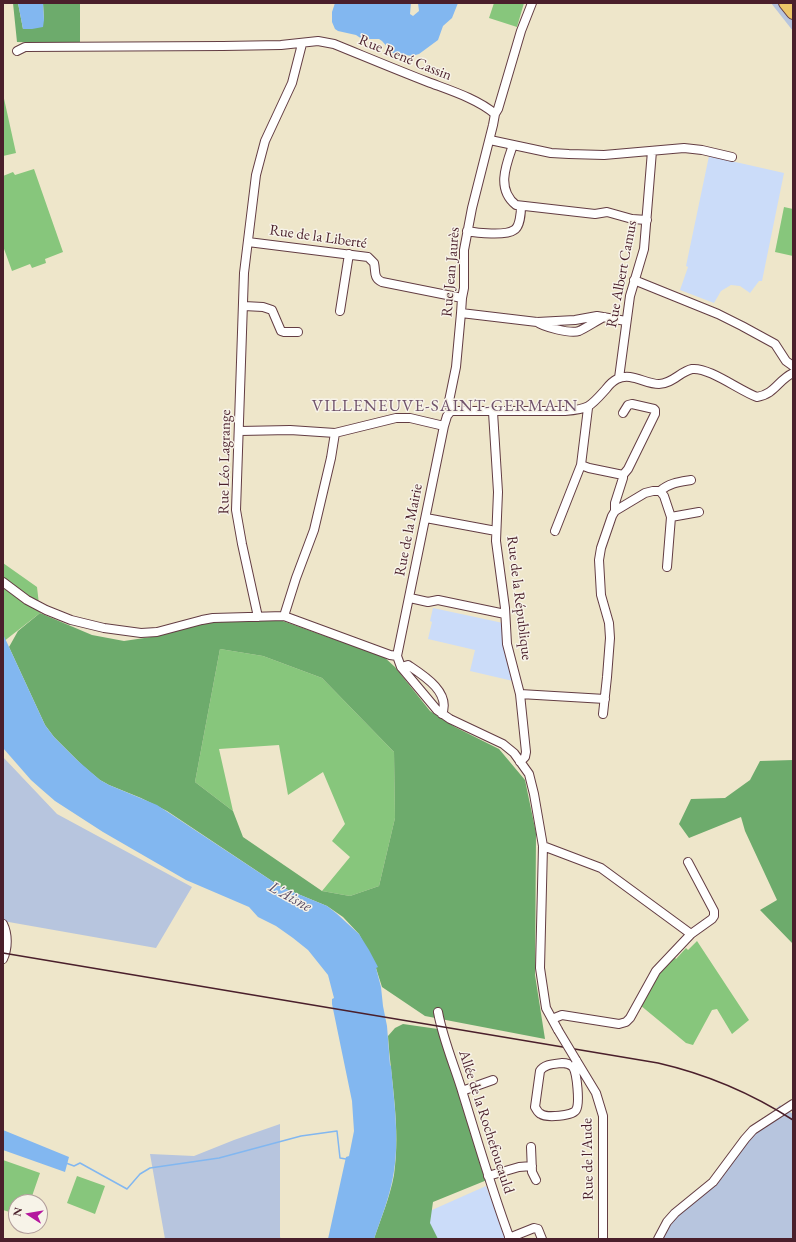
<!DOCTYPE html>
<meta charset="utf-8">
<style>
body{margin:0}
#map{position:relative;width:796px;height:1242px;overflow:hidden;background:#eee6ca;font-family:"EB Garamond",serif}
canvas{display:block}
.frame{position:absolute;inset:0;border:4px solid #4a1f2b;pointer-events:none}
.north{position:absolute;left:8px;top:1194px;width:40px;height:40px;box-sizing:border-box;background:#f7f3e8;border:1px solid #b29e9c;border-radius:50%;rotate:282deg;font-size:11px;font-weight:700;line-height:16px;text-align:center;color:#4a1f2b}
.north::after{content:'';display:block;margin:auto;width:14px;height:18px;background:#b5179e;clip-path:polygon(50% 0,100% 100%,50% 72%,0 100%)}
</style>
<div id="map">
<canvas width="796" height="1242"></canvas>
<div class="frame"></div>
<div class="north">N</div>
</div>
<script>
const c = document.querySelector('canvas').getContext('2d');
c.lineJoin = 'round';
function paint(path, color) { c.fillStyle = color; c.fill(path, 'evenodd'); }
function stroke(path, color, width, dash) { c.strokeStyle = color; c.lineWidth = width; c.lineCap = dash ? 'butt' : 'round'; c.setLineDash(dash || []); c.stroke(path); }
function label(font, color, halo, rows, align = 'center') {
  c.font = font + ' "EB Garamond",serif'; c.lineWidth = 3; c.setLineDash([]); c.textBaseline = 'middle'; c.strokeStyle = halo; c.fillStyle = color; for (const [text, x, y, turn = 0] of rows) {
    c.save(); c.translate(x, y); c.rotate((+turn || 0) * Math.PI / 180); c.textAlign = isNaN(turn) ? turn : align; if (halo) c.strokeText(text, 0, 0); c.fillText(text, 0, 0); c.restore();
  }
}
paint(new Path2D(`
 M 709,156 L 784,173 L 762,281 L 759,281 L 750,293 L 740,286 L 731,285 L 721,291 L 714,303 L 680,290 L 688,267 L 686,266 Z
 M 433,608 L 503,623 L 513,681 L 470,671 L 475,650 L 428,639 L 432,622 L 430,621 Z
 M 486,1186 L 507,1239 L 432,1239 L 423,1214 Z`), '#cbdcf9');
paint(new Path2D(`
 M 771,3 L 793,3 L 793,31 Z
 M 3,757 L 57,814 L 192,887 L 156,948 L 3,921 Z
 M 780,1105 L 793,1114 L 793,1239 L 657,1239 L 671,1210 L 714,1186 L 743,1142 Z
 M 280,1124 L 280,1237 L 281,1239 L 165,1239 L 150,1154 L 194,1156 L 234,1140 Z`), '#b7c5de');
paint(new Path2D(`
 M 494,3 L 524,3 L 517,27 L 489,18 Z
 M 3,94 L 16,153 L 3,156 Z
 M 34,169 L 63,252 L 45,259 L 46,263 L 32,268 L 30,264 L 12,271 L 3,246 L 3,176 L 13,172 L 15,175 Z
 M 784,207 L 793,209 L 793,256 L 775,252 Z
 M 3,563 L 37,587 L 40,613 L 3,642 Z
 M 220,649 L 263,656 L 322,678 L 394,752 L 395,818 L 379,886 L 350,896 L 322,891 L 350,857 L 332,841 L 345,824 L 323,772 L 288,795 L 279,745 L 219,749 L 233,811 L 195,782 Z
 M 697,941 L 749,1020 L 732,1034 L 717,1009 L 712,1010 L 693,1045 L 686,1043 L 640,1005 L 647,988 L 673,955 L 676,959 L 686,948 L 688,950 Z
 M 3,1160 L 40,1173 L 30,1202 L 16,1202 L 16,1214 L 3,1210 Z
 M 77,1176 L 105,1186 L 95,1214 L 67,1203 Z`), '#87c67c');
paint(new Path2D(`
 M 13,3 L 18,3 L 23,29 L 44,20 L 43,3 L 80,3 L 80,43 L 17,42 Z
 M 40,613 L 92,635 L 124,641 L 151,637 L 209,622 L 280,620 L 384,657 L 395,667 L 430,711 L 455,727 L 499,749 L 525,780 L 536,833 L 535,975 L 545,1039 L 425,1016 L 382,987 L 376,968 L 359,934 L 343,917 L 327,906 L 281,887 L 167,811 L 141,798 L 109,785 L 100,780 L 83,766 L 54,737 L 45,725 L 9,647 L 18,631 ZM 220,649 L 263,656 L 322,678 L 394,752 L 395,818 L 379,886 L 350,896 L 322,891 L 243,837 L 233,811 L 195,782 Z
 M 793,760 L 793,944 L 760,910 L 777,900 L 745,831 L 741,817 L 689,838 L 679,824 L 691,799 L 725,798 L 750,780 L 760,761 Z
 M 403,1024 L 438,1029 L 487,1180 L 433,1202 L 430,1223 L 438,1239 L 374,1239 C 381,1218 390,1197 394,1175 C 401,1128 391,1081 388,1036 L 395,1028 Z`), '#6dab6c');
paint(new Path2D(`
 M 18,3 L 43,3 L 44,20 L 43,27 L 32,29 L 23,29 Z
 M 335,3 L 411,3 L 410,14 L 413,16 L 419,11 L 418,3 L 458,3 L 452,18 L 443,26 L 438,40 L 419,54 L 412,56 L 393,53 L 390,50 L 382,41 L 379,39 L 362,39 L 356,35 L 338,31 L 335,29 L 332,22 L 332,12 Z
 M 3,634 L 45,725 L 54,737 L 77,760 L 100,780 L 109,785 L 157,805 L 281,887 L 327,906 L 336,913 L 359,934 L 369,950 L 378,967 L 376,968 L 381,987 L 383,1006 L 387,1026 L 390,1065 L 391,1066 C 394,1102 400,1141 393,1177 C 389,1199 381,1218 374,1239 L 328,1239 L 346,1157 L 349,1156 L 354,1131 L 352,1101 L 332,1004 L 332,999 L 334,998 L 328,975 L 308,950 L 293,938 L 276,926 L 258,917 L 249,907 L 186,880 L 103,832 L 55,801 L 40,788 L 31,780 L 3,748 Z
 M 3,1130 L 69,1157 L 65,1172 L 3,1150 Z`), '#82b7f0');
stroke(new Path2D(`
 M 66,1163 L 74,1166 L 80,1163 L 127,1189 L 140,1174 L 150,1168 L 219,1158 L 301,1136 L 337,1131 L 340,1158 L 346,1159`), '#82b7f0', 1.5);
const minor = new Path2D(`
 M 17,51 L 25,47 L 223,46 L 281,45 L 318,41 L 334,44 C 366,57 397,70 428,82 C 449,90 478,99 495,114
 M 495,114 L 498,109 L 521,31 L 532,3
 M 490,140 L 551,153 L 569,154 L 604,155 L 684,148 L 702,150 L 732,157
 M 513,145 C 506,165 496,189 516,205 L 595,214 L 607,212 L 632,219 L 647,220
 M 467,231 C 477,233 506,236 514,230 C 520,227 521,212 521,206
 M 248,242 L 368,257 L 374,263 C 376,271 373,278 382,282 L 462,298
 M 634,280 L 718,314 L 742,326 L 775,344 L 786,361 L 793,366
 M 244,306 L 263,307 L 272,310 L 281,331 L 284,332 L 298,332
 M 340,311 L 349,254
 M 461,313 L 537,322 L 575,320 L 597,316 L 626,321
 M 537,322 C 543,327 571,334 579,331 C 586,328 596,321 604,317
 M 619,378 L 630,296 L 644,249 L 652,151
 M 451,411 L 447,416 L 444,426 L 397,656 L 401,667 L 437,710 L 450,719 L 503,744 L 514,753 L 529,774 L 534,794 L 543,846 L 540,968 L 546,1008 L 558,1030
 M 451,411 L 565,411 C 589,409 590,407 606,389 C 609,385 613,381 617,379 C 631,372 645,384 659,384 C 672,384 681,371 692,369 C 709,367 740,391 757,397 C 775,394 778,380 793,373
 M 451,411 L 449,401 L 456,367 L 461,313 L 462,298 L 464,288 L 464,250 L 472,208 L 493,125 L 495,114
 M 493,412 L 498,492 L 496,541 L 505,608 L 507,644 L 520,694 L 526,752 L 525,757 L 520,762
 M 240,431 L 290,430 L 335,433 L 396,418 L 410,418 L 444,426
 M 581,465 L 589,468 L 623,475 L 628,469 L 655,414 L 655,410 L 654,409 L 632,404 L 628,405 L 623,413
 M 660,491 L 664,496 L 671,517
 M 615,511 L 615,503 L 623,478 L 623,475
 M 426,518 L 496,531
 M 555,531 L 581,465 L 588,408
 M 667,567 L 671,517 L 699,512
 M 3,582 L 27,600 L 46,610 L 71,620 L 104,628 L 141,633 L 157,632 L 202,620 L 213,618 L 284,616 L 390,655 L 397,656
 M 410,598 L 428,602 L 438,600 L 505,614
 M 284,616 L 296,578 L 314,530 L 331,458 L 335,433
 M 258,617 L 242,544 L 236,510 L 244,273 L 256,175 L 265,141 L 292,83 L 302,44
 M 401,667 L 408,665 C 423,675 451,692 442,714
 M 520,694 L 605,699
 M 603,714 L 607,677 L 610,638 L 609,623 L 601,595 L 599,560 L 601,548 L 612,516 L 615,511 L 645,493 L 653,491 L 660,491 C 669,483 679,482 691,480
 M 543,846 L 601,868 L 691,934
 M 3,924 C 8,934 8,948 3,959
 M 438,1012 C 443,1040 455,1067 463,1094 C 478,1142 492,1191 510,1239
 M 552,1019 L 562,1015 L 619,1024 L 626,1022 L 630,1018 L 656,971 L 691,934 L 712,919 L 714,916 L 714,911 L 688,862
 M 576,1060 L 596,1093 L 603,1116 L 603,1239
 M 562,1063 C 566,1063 570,1064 573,1067 C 577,1073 580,1104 576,1110 C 573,1116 546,1118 541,1114 C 538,1113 537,1110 535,1107 L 540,1071 C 544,1064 554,1064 562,1063 Z
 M 462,1091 L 493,1080
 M 531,1147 L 532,1172 L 536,1180
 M 488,1176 L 519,1167 L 532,1166
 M 509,1238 L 534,1228 L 538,1229 L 542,1239
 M 658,1239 L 667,1222 L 675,1213 L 713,1182 L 745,1139 L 753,1130 L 793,1104`);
const highway = new Path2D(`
 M 785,3 L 793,13`);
stroke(minor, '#633d43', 10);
stroke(highway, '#633d43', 14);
stroke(minor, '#fff', 8);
stroke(highway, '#ecc669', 12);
stroke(new Path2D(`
 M 3,953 L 658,1063 C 706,1074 751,1093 793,1120`), '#4a1f2b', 1.5);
const minorBridge = new Path2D(`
 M 558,1030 L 576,1060`);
stroke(minorBridge, '#633d43', 10, []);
stroke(minorBridge, '#fff', 8);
label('15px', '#4a1f2b', '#f7f3e8', [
 ["Rue René Cassin",405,58,22],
 ["Rue de la Liberté",318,237,8],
 ["Rue Jean Jaurès",451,272,-85],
 ["Rue Albert Camus",622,274,-79],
 ["Rue Léo Lagrange",225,462,-89],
 ["Rue de la Mairie",409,530,-79],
 ["Rue de la République",519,598,83],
 ["Allée de la Rochefoucauld",486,1122,72],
 ["Rue de l'Aude",588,1159,-91]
]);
label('italic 16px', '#5b4d66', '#f7f3e8', [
 ["L'Aisne",290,897,29]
]);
c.letterSpacing = '1px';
label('17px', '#70526b', '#f7f3e8', [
 ["VILLENEUVE-SAINT-GERMAIN",445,406]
]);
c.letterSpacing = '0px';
</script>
